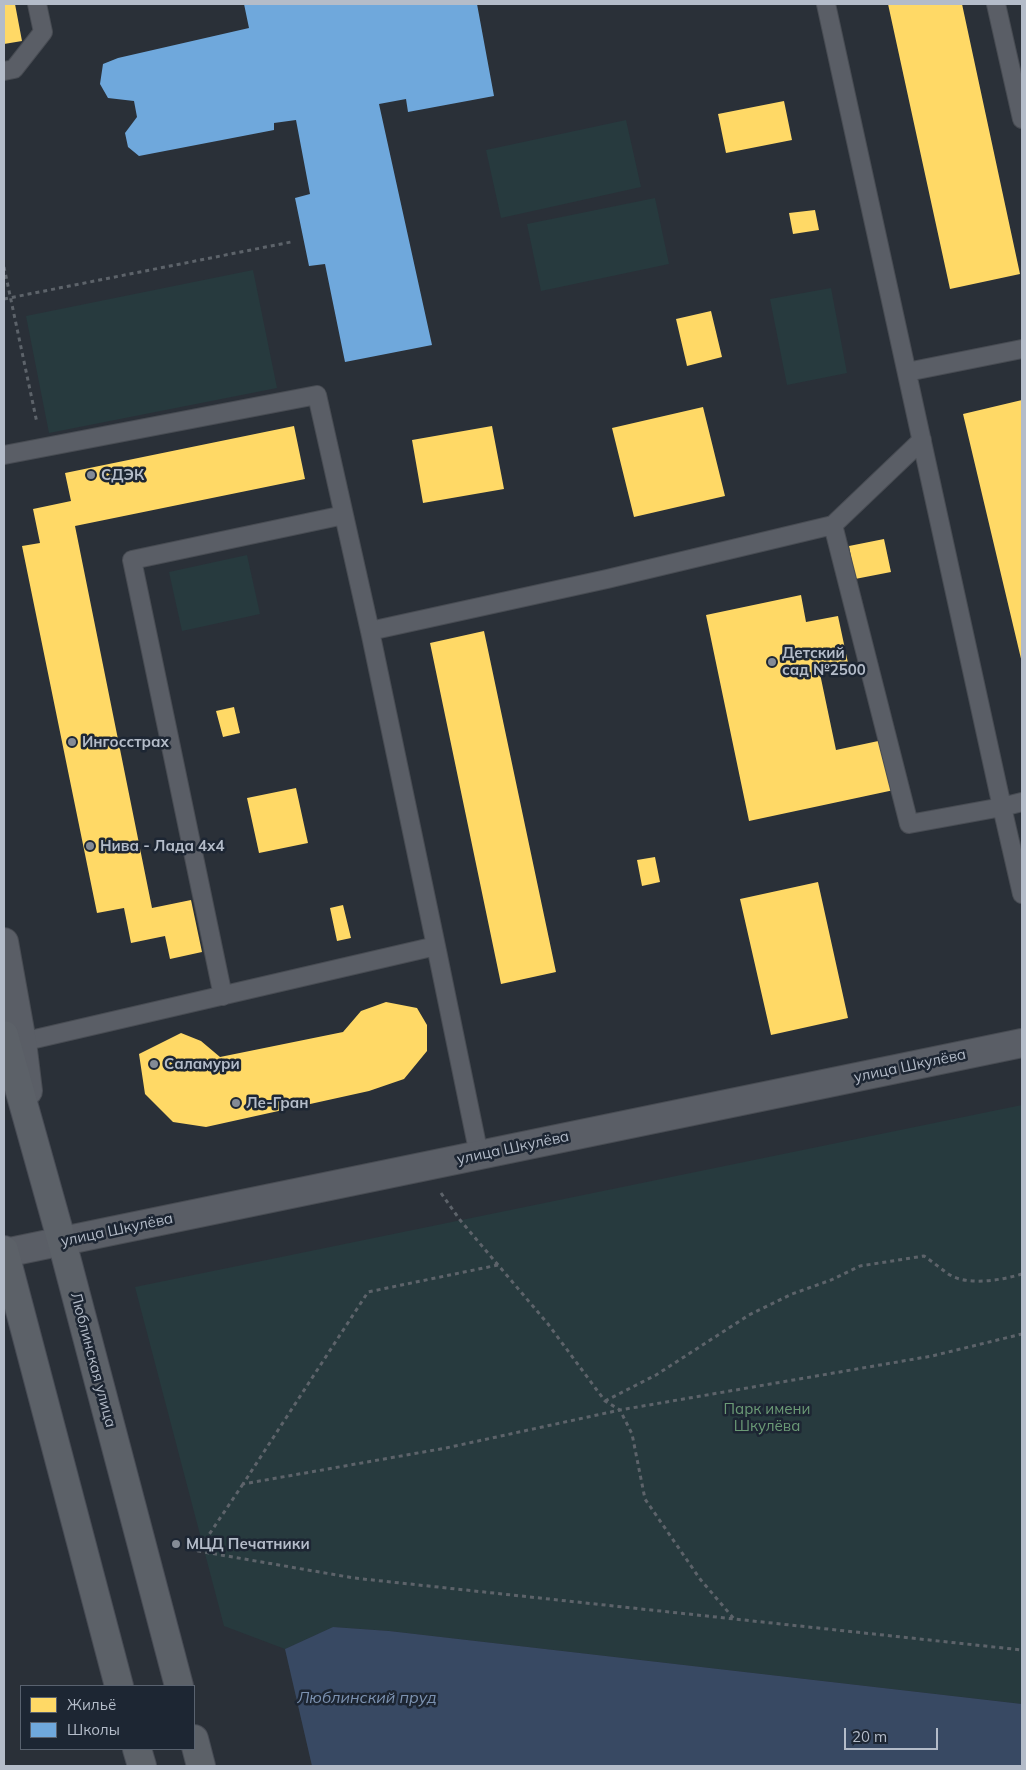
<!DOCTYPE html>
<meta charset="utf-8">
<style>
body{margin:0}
#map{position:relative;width:1026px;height:1770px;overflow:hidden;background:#2a3038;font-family:Mulish,sans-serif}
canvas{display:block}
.frame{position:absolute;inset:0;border:5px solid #b4bcc9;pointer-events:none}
.legend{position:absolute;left:20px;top:1685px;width:175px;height:65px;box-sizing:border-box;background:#1d2633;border:1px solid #59626f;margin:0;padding:6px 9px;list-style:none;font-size:15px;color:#b4bcc9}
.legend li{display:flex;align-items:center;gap:10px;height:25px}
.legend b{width:25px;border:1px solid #59626f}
.scale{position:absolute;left:844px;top:1728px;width:94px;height:22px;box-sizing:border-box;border:2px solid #b4bcc9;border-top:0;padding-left:6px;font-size:15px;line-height:18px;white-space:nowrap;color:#b4bcc9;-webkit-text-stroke:4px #1d2633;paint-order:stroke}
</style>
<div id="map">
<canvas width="1026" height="1770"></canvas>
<div class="frame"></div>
<ul class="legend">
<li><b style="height:14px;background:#ffd966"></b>Жильё</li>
<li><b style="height:14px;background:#6fa8dc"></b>Школы</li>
</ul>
<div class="scale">20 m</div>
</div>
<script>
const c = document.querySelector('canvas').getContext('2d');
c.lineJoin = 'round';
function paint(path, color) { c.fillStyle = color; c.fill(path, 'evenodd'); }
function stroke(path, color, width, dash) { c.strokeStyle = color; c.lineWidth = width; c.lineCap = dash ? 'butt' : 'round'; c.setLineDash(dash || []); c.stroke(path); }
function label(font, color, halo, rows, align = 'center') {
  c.font = font + ' Mulish,sans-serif'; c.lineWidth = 5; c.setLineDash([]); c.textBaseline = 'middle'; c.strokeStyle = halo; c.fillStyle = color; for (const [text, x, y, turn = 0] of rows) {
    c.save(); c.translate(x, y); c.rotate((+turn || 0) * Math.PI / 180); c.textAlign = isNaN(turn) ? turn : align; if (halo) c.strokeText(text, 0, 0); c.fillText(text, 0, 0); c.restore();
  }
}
paint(new Path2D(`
 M 626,120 L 641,187 L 501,218 L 486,150 Z
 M 655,198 L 669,264 L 541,291 L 527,224 Z
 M 253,270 L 277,388 L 49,433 L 26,316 Z
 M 831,288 L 847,373 L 787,385 L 770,299 Z
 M 247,555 L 260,614 L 182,631 L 169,572 Z
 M 1022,1105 L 1022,1704 L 389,1631 L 333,1627 L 285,1649 L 224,1626 L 135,1287 Z`), '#273a3e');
paint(new Path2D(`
 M 333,1627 L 389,1631 L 1022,1704 L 1022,1766 L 312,1766 L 285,1649 Z`), '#384963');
paint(new Path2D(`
 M 4,4 L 15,4 L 22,41 L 4,44 Z
 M 888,4 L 962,4 L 1020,274 L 950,289 Z
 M 784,101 L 792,140 L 726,153 L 718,114 Z
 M 815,210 L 819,230 L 793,234 L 789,213 Z
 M 711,311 L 722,357 L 687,366 L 676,319 Z
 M 1022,400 L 1022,663 L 963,414 Z
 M 703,407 L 725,496 L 634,517 L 612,428 Z
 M 294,426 L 305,479 L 75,526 L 152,908 L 191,900 L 202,952 L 170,959 L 165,936 L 131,943 L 124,908 L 97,913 L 22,546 L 40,543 L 33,509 L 71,501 L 65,473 Z
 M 492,426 L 504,489 L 423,503 L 412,440 Z
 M 884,539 L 891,572 L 855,579 L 849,546 Z
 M 801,595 L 806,622 L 838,616 L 848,663 L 819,669 L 836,750 L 883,740 L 894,790 L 749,821 L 706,615 Z
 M 484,631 L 556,972 L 501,984 L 430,643 Z
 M 234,707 L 240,733 L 223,737 L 216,711 Z
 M 296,788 L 308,843 L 259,853 L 247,798 Z
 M 655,857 L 660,882 L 642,886 L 637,860 Z
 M 818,882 L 848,1018 L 771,1035 L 740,899 Z
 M 343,905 L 351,938 L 337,941 L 330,908 Z
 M 386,1002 L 417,1008 L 427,1025 L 427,1051 L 404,1079 L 369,1091 L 206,1127 L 173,1122 L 145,1094 L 139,1054 L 181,1033 L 201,1041 L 220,1057 L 343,1032 L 361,1011 Z`), '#ffd966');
paint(new Path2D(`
 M 244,4 L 477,4 L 494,96 L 408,112 L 406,99 L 379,104 L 432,345 L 345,362 L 325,264 L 309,266 L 295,198 L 310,194 L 296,120 L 274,123 L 274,130 L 139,156 L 128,147 L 125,133 L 137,117 L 134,101 L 108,98 L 100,84 L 103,64 L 118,58 L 249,28 Z`), '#6fa8dc');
const service = new Path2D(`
 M 826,4 L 1002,807 L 1022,802
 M 996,4 L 1022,119
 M 4,71 L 14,69 L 43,32 L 37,4
 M 907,372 L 1022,349
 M 4,455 L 317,395 L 370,631 L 607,579 L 833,525 L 909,824 L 1002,807 L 1022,894
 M 833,525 L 922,440
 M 436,946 L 479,1155
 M 223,996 L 132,560 L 344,515
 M 22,1042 L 436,946 L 370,631`);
const minor = new Path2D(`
 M 4,942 L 22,1042 L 28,1091`);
const tertiary = new Path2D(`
 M 5,1253 L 1022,1043`);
const primary = new Path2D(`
 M 4,1035 L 62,1242 L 179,1686
 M 4,1250 L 119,1686
 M 194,1739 L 201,1766
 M 137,1749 L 142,1766`);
stroke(service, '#484c53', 20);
stroke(minor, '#484c53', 30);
stroke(tertiary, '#484c53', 30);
stroke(primary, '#484c55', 30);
stroke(new Path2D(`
 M 4,267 L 37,423
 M 4,299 L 291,242
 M 441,1193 L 460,1220 L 548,1324 L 605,1401 L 620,1410 L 632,1434 L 645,1499 L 700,1579 L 735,1620
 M 498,1265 L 368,1292 L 243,1484 L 446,1448 L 620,1410 L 932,1356 L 1022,1334
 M 605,1401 L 656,1375 L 749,1315 L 792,1294 L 831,1280 L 860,1266 L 924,1256 C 933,1262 941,1269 950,1275 C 969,1286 1002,1280 1022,1274
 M 243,1484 L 198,1551 L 354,1578 L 1022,1650`), '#5d636a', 3, [4, 4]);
stroke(service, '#5a5e66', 18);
stroke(minor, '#5a5e66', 28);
stroke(tertiary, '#5a5e66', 28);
stroke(primary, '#5c6168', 28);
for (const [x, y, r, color] of [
 [91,475,5,"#848b96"],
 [772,662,5,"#848b96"],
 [72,742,5,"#848b96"],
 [90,846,5,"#848b96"],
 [154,1064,5,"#848b96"],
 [236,1103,5,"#848b96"],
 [176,1544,5,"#848b96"]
]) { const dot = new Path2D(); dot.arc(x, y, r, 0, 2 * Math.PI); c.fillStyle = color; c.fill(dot); stroke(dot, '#1d2633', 2); }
label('bold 15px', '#b4bcc9', '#1d2633', [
 ["СДЭК",101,475],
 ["Детский",782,653],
 ["сад №2500",782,670],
 ["Ингосстрах",82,742],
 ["Нива - Лада 4х4",100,846],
 ["Саламури",164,1064],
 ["Ле-Гран",246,1103],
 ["МЦД Печатники",186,1544]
], 'left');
label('15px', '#b4bcc9', '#1d2633', [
 ["улица Шкулёва",910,1066,-12],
 ["улица Шкулёва",513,1148,-12],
 ["улица Шкулёва",117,1230,-12],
 ["Люблинская улица",93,1360,75]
]);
label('15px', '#6b9a76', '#1d2633', [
 ["Парк имени",767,1409],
 ["Шкулёва",767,1426]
]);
label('italic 16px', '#7c92b1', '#1d2633', [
 ["Люблинский пруд",367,1698]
]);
</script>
